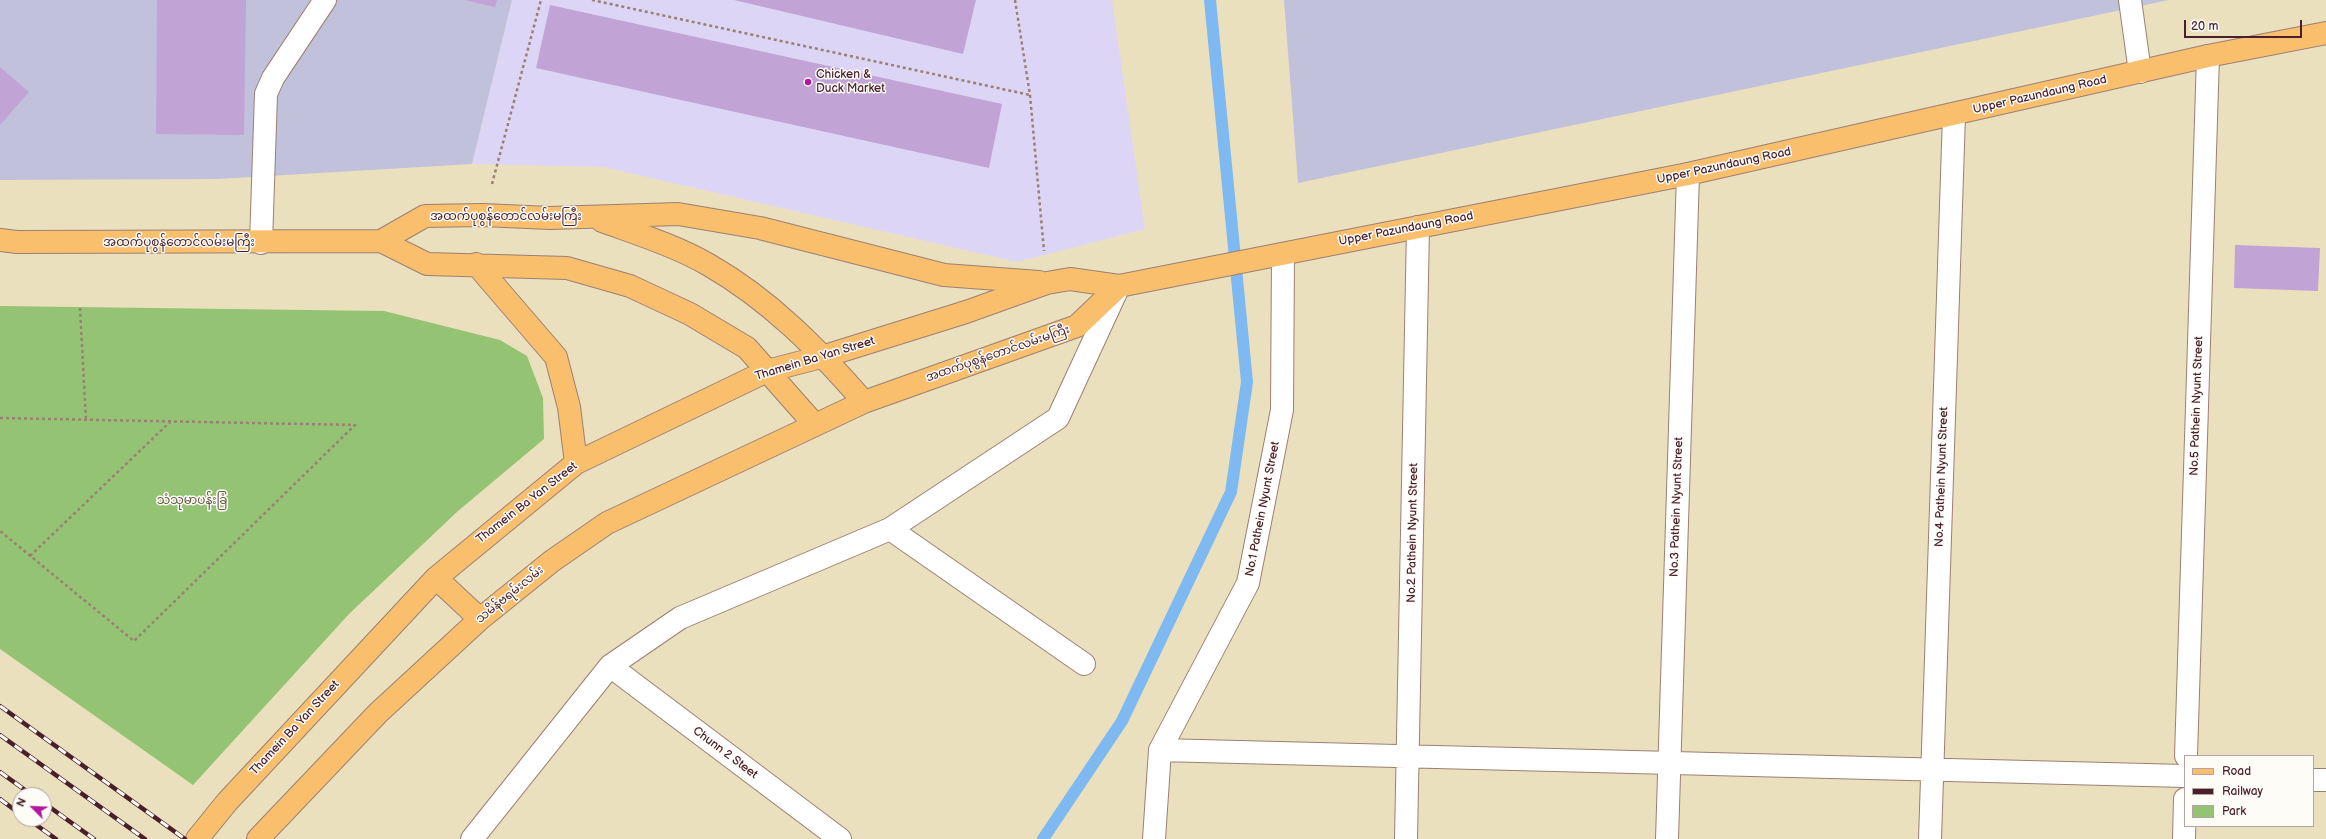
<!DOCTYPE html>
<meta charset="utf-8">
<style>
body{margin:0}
#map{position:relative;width:2326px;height:839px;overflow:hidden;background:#ebe0bd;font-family:"Balsamiq Sans",sans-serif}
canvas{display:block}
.legend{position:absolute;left:2184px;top:755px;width:130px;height:72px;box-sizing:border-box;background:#fdfcf7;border:1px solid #b5a4a5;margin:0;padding:5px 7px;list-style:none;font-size:12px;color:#4a1f2b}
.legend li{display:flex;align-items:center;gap:8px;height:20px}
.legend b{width:20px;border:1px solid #b5a4a5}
.north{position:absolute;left:12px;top:787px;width:40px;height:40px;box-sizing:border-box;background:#fdfcf7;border:1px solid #b5a4a5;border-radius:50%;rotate:294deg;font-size:11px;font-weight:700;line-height:16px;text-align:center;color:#4a1f2b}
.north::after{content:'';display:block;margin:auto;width:14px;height:18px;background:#b5179e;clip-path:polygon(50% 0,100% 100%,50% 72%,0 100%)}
.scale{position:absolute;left:2184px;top:20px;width:118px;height:18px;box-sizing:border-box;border:2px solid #4a1f2b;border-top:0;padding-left:5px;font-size:12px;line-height:14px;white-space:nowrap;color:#4a1f2b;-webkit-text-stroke:3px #fdfcf7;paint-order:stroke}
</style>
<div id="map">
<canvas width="2326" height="839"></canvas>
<ul class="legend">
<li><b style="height:5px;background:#f9bf6d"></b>Road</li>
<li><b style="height:5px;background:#4a1f2b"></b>Railway</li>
<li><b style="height:11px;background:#94c473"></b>Park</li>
</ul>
<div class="north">N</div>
<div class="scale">20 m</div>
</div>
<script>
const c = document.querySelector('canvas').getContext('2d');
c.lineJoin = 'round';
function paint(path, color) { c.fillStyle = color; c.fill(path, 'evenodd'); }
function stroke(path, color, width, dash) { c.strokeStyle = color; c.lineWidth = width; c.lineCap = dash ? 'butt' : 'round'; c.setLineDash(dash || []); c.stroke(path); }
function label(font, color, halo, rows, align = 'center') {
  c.font = font + ' "Balsamiq Sans","Noto Sans Myanmar",sans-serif'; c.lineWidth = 3; c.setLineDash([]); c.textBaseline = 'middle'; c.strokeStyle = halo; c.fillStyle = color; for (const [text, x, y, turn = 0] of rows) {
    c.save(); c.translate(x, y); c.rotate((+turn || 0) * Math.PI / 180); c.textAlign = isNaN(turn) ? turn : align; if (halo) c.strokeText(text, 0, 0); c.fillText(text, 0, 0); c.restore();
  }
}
paint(new Path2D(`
 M 512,0 L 1112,0 L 1145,229 L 1017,262 L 603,167 L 472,164 Z`), '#ddd5f6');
paint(new Path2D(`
 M 0,0 L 512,0 L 472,164 L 218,179 L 0,180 Z
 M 1284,0 L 2169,0 L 1298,183 Z`), '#c2c1dc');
paint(new Path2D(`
 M 0,306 L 384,311 L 500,340 L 527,356 L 543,398 L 544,439 L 458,511 L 349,614 L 193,785 L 0,649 Z`), '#94c473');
stroke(new Path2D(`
 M 1043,839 L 1122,721 L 1231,492 L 1247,382 L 1210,0`), '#7fb9f1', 12);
paint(new Path2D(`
 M 157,0 L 246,0 L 244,135 L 156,134 Z
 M 464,0 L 497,0 L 495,7 Z
 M 734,0 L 976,0 L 963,54 Z
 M 550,5 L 1002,104 L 989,168 L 536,68 Z
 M 0,67 L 29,92 L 0,125 Z
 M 2235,245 L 2320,248 L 2318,291 L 2234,288 Z`), '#c1a4d5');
const minor = new Path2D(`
 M 2130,0 L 2140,72
 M 261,243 L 266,94 L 273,78 L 325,0
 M 890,529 L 1084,664
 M 610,666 L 840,839
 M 1160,750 L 2185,776
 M 2186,756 L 2208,56
 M 2313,780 L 2326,780
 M 472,839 L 610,666 L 680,618 L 890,529 L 1058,418 L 1119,286
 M 1154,839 L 1160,750 L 1248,583 L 1282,410 L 1283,254
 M 1406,839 L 1418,227
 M 1667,839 L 1688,174
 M 1930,839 L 1954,115
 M 2184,839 L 2185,799`);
const major = new Path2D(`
 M 602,221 C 638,234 676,246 709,265 C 770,300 818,349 864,402
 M 0,240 L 17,242 L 381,241 L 427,264 L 567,268 L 630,286 L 690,314 L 747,348 L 815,425
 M 381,241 L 425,216 L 483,215 L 550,218 L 678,214 L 760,228 L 944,275 L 1039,282
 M 476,264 L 556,357 L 569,407 L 576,463
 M 436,578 L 480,619
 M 197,839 L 227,802 L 436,578 L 576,463 L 767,371 L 825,356 L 966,312 L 1047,283 L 1070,279 L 1119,286 L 1688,174 L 2208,56 L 2326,33
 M 258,839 L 378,713 L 480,619 L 552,561 L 607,523 L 864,402 L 1077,326 L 1119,286`);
stroke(minor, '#9a8074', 24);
stroke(major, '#9a8074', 24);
stroke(new Path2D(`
 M 592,0 L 1030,95
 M 1015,0 L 1030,95 L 1044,251
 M 492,184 L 541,0
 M 80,308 L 86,420
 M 0,418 L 355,425 L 134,641 L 0,531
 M 30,556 L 170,422`), '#9a8074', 2.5, [3, 3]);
stroke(minor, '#fff', 22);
stroke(major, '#f9bf6d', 22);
const rail = new Path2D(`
 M 0,706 L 185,839
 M 0,735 L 145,839
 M 0,772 L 32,795
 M 0,799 L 20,814
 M 44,803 L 94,839
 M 28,819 L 56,839`);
stroke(rail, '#4a1f2b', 4.5);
stroke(rail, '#fdfcf7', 3, [9]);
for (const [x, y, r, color] of [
 [808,82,4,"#b5179e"]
]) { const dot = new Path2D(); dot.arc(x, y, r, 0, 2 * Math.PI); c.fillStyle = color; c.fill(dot); stroke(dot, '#fdfcf7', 1.5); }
label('12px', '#4a1f2b', '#fdfcf7', [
 ["Chicken &",816,75],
 ["Duck Market",816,89]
], 'left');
label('12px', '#4a1f2b', '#fdfcf7', [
 ["Upper Pazundaung Road",2040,95,-13],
 ["Upper Pazundaung Road",1724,166,-12],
 ["အထက်ပုစွန်တောင်လမ်းမကြီး",506,217],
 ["Upper Pazundaung Road",1406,229,-11],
 ["အထက်ပုစွန်တောင်လမ်းမကြီး",179,243],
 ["အထက်ပုစွန်တောင်လမ်းမကြီး",998,354,-19],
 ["Thamein Ba Yan Street",815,359,-17],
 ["No.5 Pathein Nyunt Street",2197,406,-88],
 ["No.4 Pathein Nyunt Street",1942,477,-88],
 ["Thamein Ba Yan Street",527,503,-38],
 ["No.3 Pathein Nyunt Street",1677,507,-88],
 ["No.1 Pathein Nyunt Street",1263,509,-79],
 ["No.2 Pathein Nyunt Street",1413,533,-89],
 ["သမိန်ဗရမ်းလမ်း",510,595,-39],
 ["Thamein Ba Yan Street",295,728,-47],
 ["Chunn 2 Steet",725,753,37]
]);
label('12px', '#645944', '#fdfcf7', [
 ["သံသုမာပန်းခြံ",192,501]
]);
</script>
